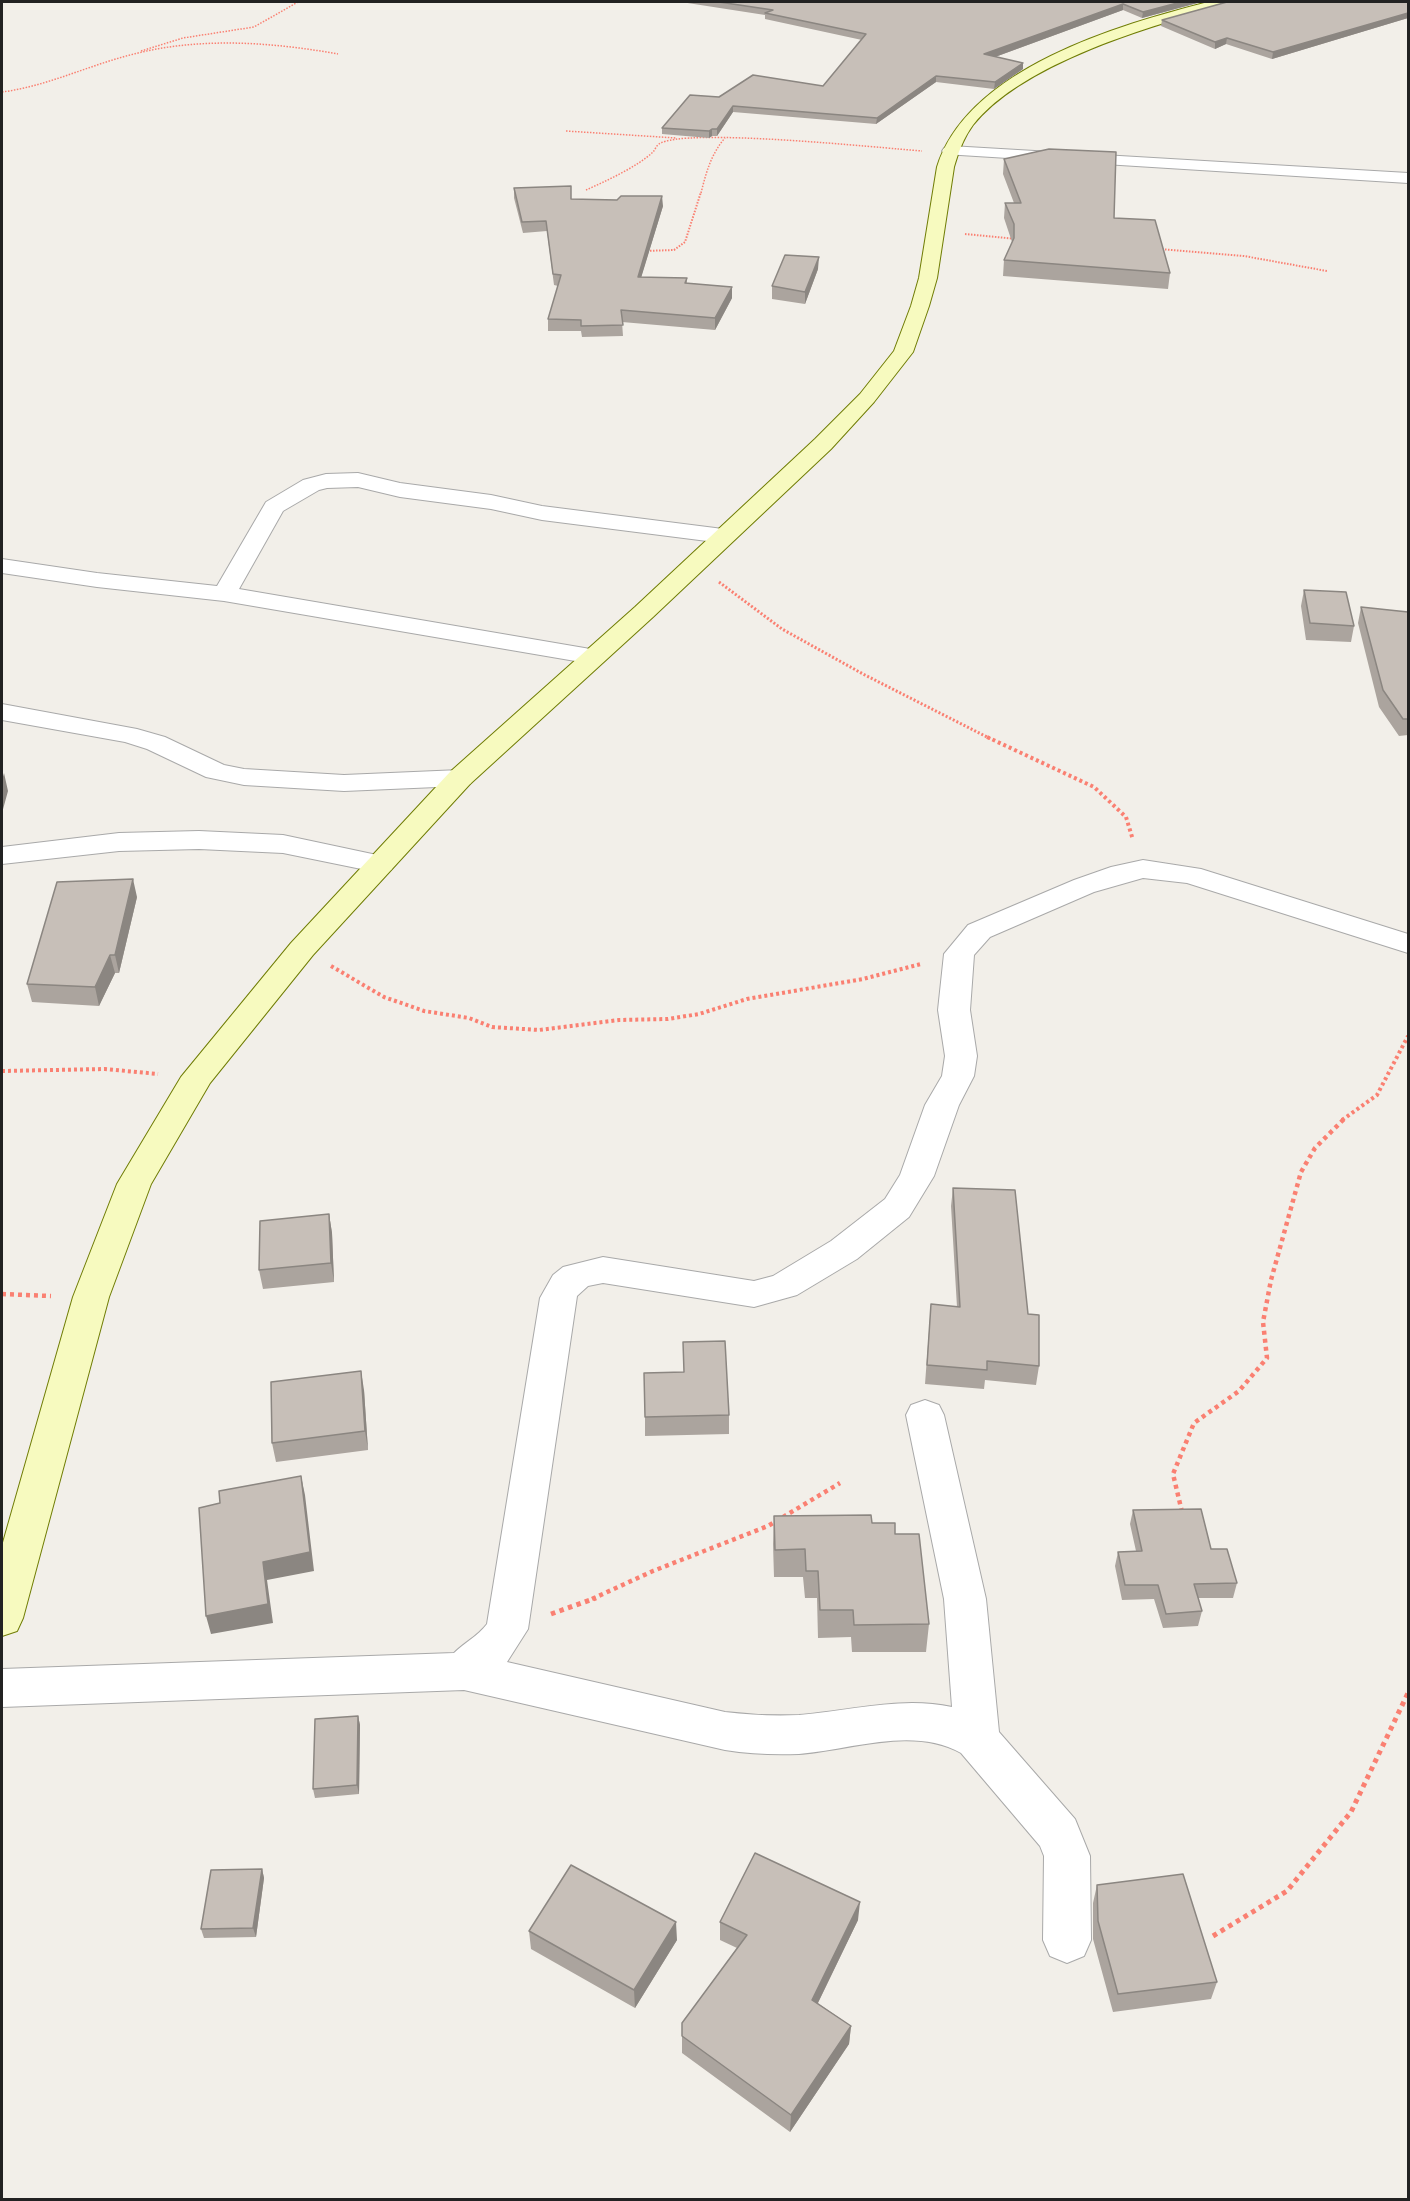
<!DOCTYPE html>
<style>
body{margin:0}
#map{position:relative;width:1410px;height:2201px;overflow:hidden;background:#f2efe9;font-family:Figtree,sans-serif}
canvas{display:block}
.frame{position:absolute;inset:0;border:3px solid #222;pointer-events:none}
</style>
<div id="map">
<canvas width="1410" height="2201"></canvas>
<div class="frame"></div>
</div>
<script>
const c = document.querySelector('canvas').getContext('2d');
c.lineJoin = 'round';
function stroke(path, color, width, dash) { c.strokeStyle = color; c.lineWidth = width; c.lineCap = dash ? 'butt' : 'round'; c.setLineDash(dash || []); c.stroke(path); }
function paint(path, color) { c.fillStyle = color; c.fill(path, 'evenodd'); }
const street = new Path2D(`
 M 950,146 L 1408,173 L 1408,183 L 944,154 L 942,151 L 944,148 Z
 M 358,473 L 400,483 L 491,495 L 542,506 L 723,529 L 731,531 L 734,536 L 731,541 L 723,543 L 542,520 L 491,509 L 400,497 L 358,487 L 327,488 L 319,490 L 283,511 L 239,589 L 602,651 L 606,656 L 602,661 L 593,664 L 224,601 L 97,587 L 2,573 L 2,559 L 97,573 L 217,586 L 266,502 L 303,480 L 326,474 Z
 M 2,704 L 137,729 L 165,737 L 224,765 L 244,769 L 344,775 L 460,770 L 470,772 L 474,778 L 470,784 L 460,786 L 344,791 L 244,785 L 206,777 L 147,749 L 125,742 L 2,720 Z
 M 199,831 L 283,835 L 391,858 L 395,864 L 391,870 L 381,873 L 283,853 L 199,849 L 119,851 L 2,864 L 2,847 L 119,833 Z
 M 1143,860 L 1201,869 L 1408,934 L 1408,953 L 1187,883 L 1143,878 L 1094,892 L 990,937 L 974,955 L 970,1010 L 977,1056 L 974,1076 L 959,1105 L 934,1176 L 909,1217 L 857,1259 L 797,1295 L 754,1307 L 603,1283 L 588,1286 L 577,1296 L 528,1629 L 507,1662 L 725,1712 C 750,1715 774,1716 799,1715 C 851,1711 901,1696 952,1707 L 944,1599 L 906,1415 L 911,1405 L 925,1400 L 939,1405 L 944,1415 L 986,1599 L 999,1732 L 1075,1819 L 1090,1856 L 1091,1940 L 1084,1956 L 1067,1963 L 1050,1956 L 1043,1940 L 1044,1856 L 1040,1846 L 961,1753 C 913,1726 851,1750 799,1754 C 774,1755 750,1754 725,1750 L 464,1690 L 2,1707 L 2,1669 L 454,1653 C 465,1642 477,1637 487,1624 L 540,1298 L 553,1275 L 563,1267 L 603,1257 L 754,1281 L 773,1276 L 831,1241 L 885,1199 L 900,1175 L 925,1105 L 942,1076 L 945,1056 L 938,1010 L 944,954 L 968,925 L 1074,880 L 1111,867 Z`);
const secondary = new Path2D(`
 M 1208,2 L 1229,2 L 1227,5 C 1152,25 1022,63 973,125 C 964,137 958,153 954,167 L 937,278 L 929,306 L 913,352 L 874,402 L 831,449 L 653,617 L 470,784 L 313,955 L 210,1083 L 151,1184 L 109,1297 L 23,1618 L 17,1631 L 2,1636 L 2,1546 L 73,1297 L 117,1184 L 181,1077 L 291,943 L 450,772 L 635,607 L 815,439 L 860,394 L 894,351 L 911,306 L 919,278 L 937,167 C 968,68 1119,25 1208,2 Z`);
stroke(street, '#a9a9a9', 2);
stroke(secondary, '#707d05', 2);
stroke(new Path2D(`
 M 141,51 L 183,38 L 254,27 L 298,2
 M 2,92 C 48,86 89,65 134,54 C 200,37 271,42 338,54
 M 566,131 L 676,138
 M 586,190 C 606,181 637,167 653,152 C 655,150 656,146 659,144 C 683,127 881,148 922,151
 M 701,193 C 706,173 711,154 725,138`), '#fa8072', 1.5, [1.5, 1.5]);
stroke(new Path2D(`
 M 965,234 L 1017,239
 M 1159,249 L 1244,256 L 1327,271
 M 644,251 L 674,250 L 685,242 L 701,192`), '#fa8072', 2, [1.5, 1.5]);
stroke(new Path2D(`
 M 719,582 L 782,629 L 863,674 L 991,739`), '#fa8072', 3, [2, 2]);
stroke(new Path2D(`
 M 987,737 L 1094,787 L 1126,817 L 1133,840
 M 331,966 L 384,997 L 424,1011 L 469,1018 L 492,1027 L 539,1030 L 619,1020 L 668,1019 L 699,1014 L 747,999 L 863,979 L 921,964
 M 2,1071 L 105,1069 L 158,1074
 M 1342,1120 L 1377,1095 L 1408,1036`), '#fa8072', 4, [3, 3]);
stroke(new Path2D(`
 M 2,1294 L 51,1296
 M 1182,1512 L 1173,1474 L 1194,1423 L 1239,1391 L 1267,1358 L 1263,1322 L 1271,1280 L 1301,1172 L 1315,1148 L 1344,1119
 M 592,1599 L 653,1571 L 768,1526 L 840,1483`), '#fa8072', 4.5, [4, 4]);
stroke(new Path2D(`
 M 551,1614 L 596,1598
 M 1213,1936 L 1287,1891 L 1351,1812 L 1408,1693`), '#fa8072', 5, [4.5, 4.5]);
paint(street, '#fff');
paint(secondary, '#f7fabf');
paint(new Path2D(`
 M 681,2 L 1201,2 L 1142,18 L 1123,10 L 995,57 L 1023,63 L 1023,69 L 994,89 L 936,82 L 876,124 L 733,112 L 717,136 L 712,136 L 709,138 L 662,134 L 662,128 L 719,97 L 823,86 L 862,40 L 765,19 L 765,15 Z
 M 1408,2 L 1408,18 L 1272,59 L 1226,44 L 1215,49 L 1161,26 L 1162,20 Z
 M 1004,159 L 1114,218 L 1170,273 L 1168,289 L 1003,276 L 1004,260 L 1012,242 L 1004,218 L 1005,203 L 1014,203 L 1003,174 Z
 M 514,188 L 571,199 L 663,206 L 641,277 L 687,278 L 687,283 L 732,287 L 732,298 L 715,330 L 622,322 L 623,336 L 582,337 L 581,331 L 548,331 L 548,319 L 558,286 L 554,285 L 547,231 L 523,233 L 514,198 Z
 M 818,269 L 805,304 L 772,299 L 772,286 Z
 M 1304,590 L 1354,626 L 1351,642 L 1306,640 L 1301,606 Z
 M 1361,607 L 1408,612 L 1408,735 L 1399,736 L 1379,707 L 1358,623 Z
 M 137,897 L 119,973 L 115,973 L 99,1006 L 32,1002 L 27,984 Z
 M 953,1188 L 1028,1314 L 1039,1366 L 1036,1385 L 985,1380 L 984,1389 L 925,1384 L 931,1304 L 957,1307 L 951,1206 Z
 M 329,1214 L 332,1233 L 334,1282 L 263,1289 L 259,1270 Z
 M 364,1390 L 368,1450 L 276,1462 L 272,1443 Z
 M 729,1415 L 729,1434 L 645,1436 L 645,1417 Z
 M 1133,1510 L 1211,1549 L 1237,1583 L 1233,1598 L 1198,1598 L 1202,1611 L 1198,1626 L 1163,1628 L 1154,1599 L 1122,1600 L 1115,1566 L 1118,1552 L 1136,1551 L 1130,1524 Z
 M 774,1516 L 872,1523 L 895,1534 L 929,1624 L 926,1652 L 852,1652 L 851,1637 L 818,1638 L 817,1598 L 805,1598 L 803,1577 L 774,1577 L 773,1544 Z
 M 358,1716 L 360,1725 L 359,1794 L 315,1798 L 313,1789 Z
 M 262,1869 L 264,1878 L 256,1937 L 204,1938 L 201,1929 Z
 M 1097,1885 L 1217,1982 L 1211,1999 L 1113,2012 L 1093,1939 L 1093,1903 Z
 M 858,1920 L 818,2003 L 851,2026 L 849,2044 L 790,2132 L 682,2053 L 682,2023 L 737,1948 L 720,1940 L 720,1922 Z
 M 529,1931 L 677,1940 L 635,2008 L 531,1949 Z`), '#aba49e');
paint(new Path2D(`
 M 1181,2 L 1201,2 L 1142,18 L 1143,12 Z
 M 1123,4 L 1123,10 L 984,61 L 984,54 Z
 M 1408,13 L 1408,18 L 1272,59 L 1273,52 Z
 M 1227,38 L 1226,44 L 1215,49 L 1215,42 Z
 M 1023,63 L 1023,69 L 994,89 L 995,82 Z
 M 936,76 L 936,82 L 876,124 L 877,118 Z
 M 733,106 L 733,112 L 717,136 L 717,129 Z
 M 712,129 L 712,136 L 709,138 L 709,131 Z
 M 662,196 L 663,206 L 638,288 L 638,277 Z
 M 819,257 L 818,269 L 805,304 L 805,292 Z
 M 732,287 L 732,298 L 715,330 L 715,318 Z
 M 4,773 L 8,791 L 2,813 L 2,780 Z
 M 133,879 L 137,897 L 119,973 L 115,955 Z
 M 110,955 L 115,973 L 99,1006 L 95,987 Z
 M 329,1214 L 332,1233 L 334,1282 L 331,1263 Z
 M 361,1371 L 364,1390 L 368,1450 L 365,1431 Z
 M 301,1476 L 305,1495 L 314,1571 L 267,1580 L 273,1623 L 211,1634 L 206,1616 Z
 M 358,1716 L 360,1725 L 359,1794 L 357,1785 Z
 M 262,1869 L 264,1878 L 256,1937 L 253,1928 Z
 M 860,1902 L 858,1920 L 811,2017 L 812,2000 Z
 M 676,1922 L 677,1940 L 635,2008 L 634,1990 Z
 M 851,2026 L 849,2044 L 790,2132 L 791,2115 Z`), '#8b8681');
const building = new Path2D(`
 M 719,2 L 1181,2 L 1143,12 L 1123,4 L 984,54 L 1023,63 L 995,82 L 936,76 L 877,118 L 733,106 L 717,129 L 712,129 L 709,131 L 662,128 L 690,95 L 719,97 L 753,75 L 823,86 L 866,34 L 765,13 L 773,10 Z
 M 1227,2 L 1408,2 L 1408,13 L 1273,52 L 1227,38 L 1215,42 L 1162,20 Z
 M 1049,149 L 1116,152 L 1114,218 L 1155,220 L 1170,273 L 1004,260 L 1014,238 L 1014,224 L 1005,203 L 1021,203 L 1004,159 Z
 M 571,186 L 571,199 L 617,200 L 621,196 L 662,196 L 638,277 L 687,278 L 685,283 L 732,287 L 715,318 L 621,310 L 623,325 L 581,326 L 581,320 L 548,319 L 561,275 L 553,274 L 546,221 L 522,222 L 514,188 Z
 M 785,255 L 819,257 L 805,292 L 772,286 Z
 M 1304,590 L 1346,592 L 1354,626 L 1310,623 Z
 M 1361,607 L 1408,612 L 1408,719 L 1403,719 L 1383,690 Z
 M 133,879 L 115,955 L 110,955 L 95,987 L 27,984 L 57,882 Z
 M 953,1188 L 1015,1190 L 1028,1314 L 1039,1315 L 1039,1366 L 987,1361 L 987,1370 L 927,1365 L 931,1304 L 960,1307 Z
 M 329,1214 L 331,1263 L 259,1270 L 260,1221 Z
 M 725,1341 L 729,1415 L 645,1417 L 644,1373 L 684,1372 L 683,1342 Z
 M 361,1371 L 365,1431 L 272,1443 L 271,1382 Z
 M 301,1476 L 310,1552 L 263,1562 L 268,1604 L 206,1616 L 199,1508 L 220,1503 L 219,1491 Z
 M 1201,1509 L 1211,1549 L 1227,1549 L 1237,1583 L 1194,1584 L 1202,1611 L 1166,1614 L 1158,1585 L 1125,1585 L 1118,1552 L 1142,1551 L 1133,1510 Z
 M 871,1515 L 872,1523 L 895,1523 L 895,1534 L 919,1534 L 929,1624 L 854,1625 L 853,1610 L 820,1610 L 818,1571 L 806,1571 L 805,1549 L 775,1550 L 774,1516 Z
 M 358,1716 L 357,1785 L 313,1789 L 315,1719 Z
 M 755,1853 L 860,1902 L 812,2000 L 851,2026 L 791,2115 L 682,2036 L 682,2023 L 747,1935 L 720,1922 Z
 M 571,1865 L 676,1922 L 634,1990 L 529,1931 Z
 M 262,1869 L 253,1928 L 201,1929 L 211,1870 Z
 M 1183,1874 L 1217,1982 L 1118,1994 L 1098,1921 L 1097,1885 Z`);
paint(building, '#c7bfb8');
stroke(building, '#8b8681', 1.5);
</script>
